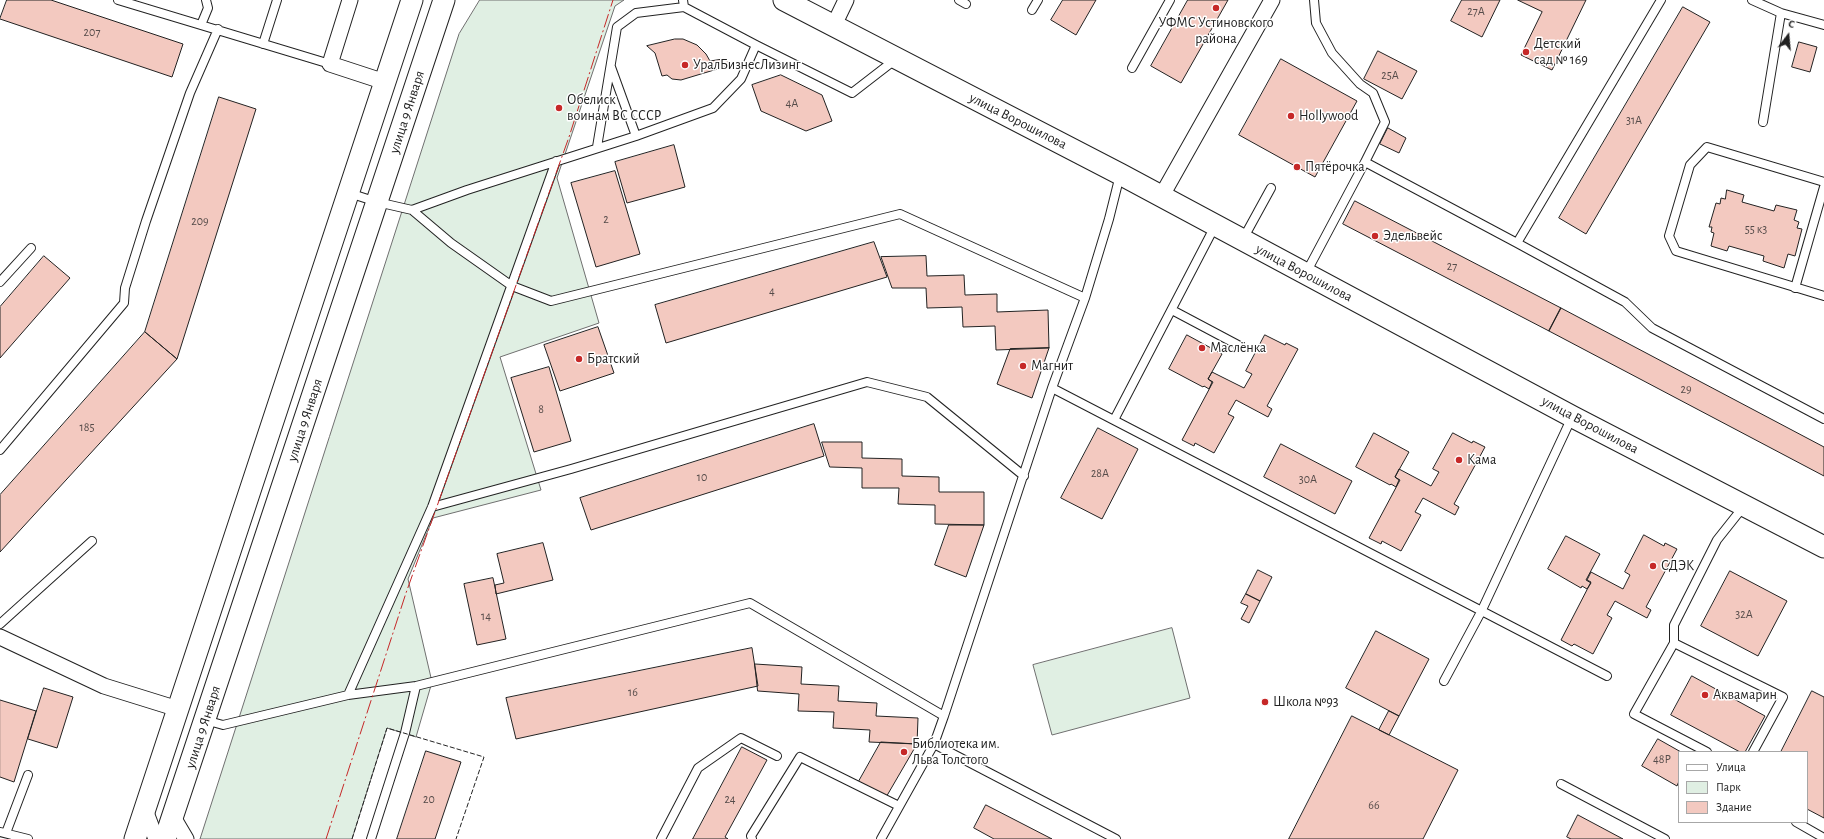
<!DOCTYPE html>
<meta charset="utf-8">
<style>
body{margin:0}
#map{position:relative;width:1824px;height:839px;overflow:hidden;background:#fff;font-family:"Alegreya Sans",sans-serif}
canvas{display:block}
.legend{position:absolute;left:1678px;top:751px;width:130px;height:72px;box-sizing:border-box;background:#fff;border:1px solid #a7a7a7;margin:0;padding:5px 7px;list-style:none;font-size:12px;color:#222}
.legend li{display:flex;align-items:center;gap:8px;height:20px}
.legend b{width:20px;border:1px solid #a7a7a7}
.north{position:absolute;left:1768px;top:16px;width:40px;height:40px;-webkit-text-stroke:3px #fff;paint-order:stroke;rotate:16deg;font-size:11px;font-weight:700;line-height:16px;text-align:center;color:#222}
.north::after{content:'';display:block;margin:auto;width:14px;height:18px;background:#222;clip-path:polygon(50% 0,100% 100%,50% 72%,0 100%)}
</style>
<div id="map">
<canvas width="1824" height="839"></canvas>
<ul class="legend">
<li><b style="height:5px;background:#fff"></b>Улица</li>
<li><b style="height:11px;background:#e0efe3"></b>Парк</li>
<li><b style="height:11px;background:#f3c9c0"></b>Здание</li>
</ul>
<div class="north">С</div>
</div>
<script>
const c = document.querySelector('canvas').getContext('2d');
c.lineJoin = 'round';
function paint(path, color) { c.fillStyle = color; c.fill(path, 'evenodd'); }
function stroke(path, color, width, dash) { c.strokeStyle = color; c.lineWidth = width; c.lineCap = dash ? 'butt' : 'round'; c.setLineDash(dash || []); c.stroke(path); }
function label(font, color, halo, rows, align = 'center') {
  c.font = font + ' "Alegreya Sans",sans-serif'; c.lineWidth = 3; c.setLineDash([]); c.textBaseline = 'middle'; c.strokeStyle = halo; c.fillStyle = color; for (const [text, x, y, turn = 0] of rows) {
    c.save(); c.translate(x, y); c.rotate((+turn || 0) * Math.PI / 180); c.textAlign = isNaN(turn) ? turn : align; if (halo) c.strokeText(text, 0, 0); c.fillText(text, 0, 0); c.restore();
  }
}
const green = new Path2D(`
 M 480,0 L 624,0 L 615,6 L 557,178 L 599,323 L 500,357 L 541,490 L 433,518 L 408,579 L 432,682 L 416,737 L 387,728 L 352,839 L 200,839 L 459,34 Z
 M 1172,628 L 1190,698 L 1052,735 L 1033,665 Z`);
paint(green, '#e0efe3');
stroke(green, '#6f6f6f', 1);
const building = new Path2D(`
 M 7,0 L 51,0 L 183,44 L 172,77 L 0,19 Z
 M 1063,0 L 1096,0 L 1076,35 L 1051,20 Z
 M 1188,0 L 1228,0 L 1181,83 L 1151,66 Z
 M 1462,0 L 1500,0 L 1482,37 L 1451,21 Z
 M 1518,0 L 1586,0 L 1552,70 L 1521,55 L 1542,12 Z
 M 1683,7 L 1710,22 L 1586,234 L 1559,218 Z
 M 675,39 L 683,39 L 697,45 L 706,54 L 710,61 L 723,59 L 734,64 L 681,80 L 672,79 L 667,75 L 662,76 L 655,53 L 647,46 Z
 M 1799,42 L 1817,47 L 1810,72 L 1792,67 Z
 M 1378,51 L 1417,71 L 1402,99 L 1364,79 Z
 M 1281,59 L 1357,101 L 1315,177 L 1239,135 Z
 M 781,75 L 822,95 L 832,121 L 806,131 L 761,111 L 752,85 Z
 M 219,97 L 256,109 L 177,359 L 145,332 Z
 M 1388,128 L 1406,138 L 1399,153 L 1380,144 Z
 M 674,145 L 685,187 L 627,203 L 615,162 Z
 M 615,171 L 640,254 L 596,267 L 571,183 Z
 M 1727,190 L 1744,195 L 1742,202 L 1774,211 L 1776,205 L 1797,210 L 1794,220 L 1799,222 L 1797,228 L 1802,229 L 1795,256 L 1788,254 L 1784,268 L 1763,261 L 1764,256 L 1729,246 L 1727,251 L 1711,246 L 1714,233 L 1711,232 L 1712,227 L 1709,227 L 1716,203 L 1720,204 L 1721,198 L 1725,199 Z
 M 1355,201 L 1561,308 L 1549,331 L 1343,224 Z
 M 874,242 L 887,277 L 666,343 L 655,305 Z
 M 44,256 L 70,278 L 0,358 L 0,307 Z
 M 926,256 L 927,276 L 964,275 L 965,295 L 997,294 L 997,312 L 1048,310 L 1049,348 L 996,350 L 995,326 L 963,327 L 962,307 L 927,308 L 926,288 L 892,288 L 881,257 Z
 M 1561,308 L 1824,447 L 1824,476 L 1549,331 Z
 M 598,327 L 614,373 L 560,391 L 544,345 Z
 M 145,332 L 177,359 L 0,552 L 0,495 Z
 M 1187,335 L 1222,354 L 1208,379 L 1212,382 L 1209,389 L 1204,386 L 1203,387 L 1169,369 Z
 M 1265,335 L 1285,345 L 1286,343 L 1298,349 L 1267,406 L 1272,409 L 1268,417 L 1236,400 L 1228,414 L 1234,417 L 1214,453 L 1195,443 L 1194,446 L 1182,440 L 1213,382 L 1208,379 L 1212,372 L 1244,388 L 1252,374 L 1246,371 Z
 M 1049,348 L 1032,398 L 997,384 L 1010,349 Z
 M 549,367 L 571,441 L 534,452 L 511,378 Z
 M 814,424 L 824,456 L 591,530 L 580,498 Z
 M 1098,428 L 1138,449 L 1102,519 L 1061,498 Z
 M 1374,433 L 1409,452 L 1395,477 L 1399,480 L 1396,487 L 1391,484 L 1390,485 L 1356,467 Z
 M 1453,433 L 1472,443 L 1473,441 L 1485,447 L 1454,504 L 1459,507 L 1455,515 L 1423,498 L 1415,512 L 1421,515 L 1401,551 L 1382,541 L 1381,544 L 1369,538 L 1400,480 L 1395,477 L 1399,469 L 1431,486 L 1439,472 L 1433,469 Z
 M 822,442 L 862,442 L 862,458 L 902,459 L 902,476 L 939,477 L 939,492 L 984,492 L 984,525 L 935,524 L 935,505 L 898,504 L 899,488 L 862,488 L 862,468 L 830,467 Z
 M 1281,444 L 1352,481 L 1335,514 L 1264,477 Z
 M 949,525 L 984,525 L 966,577 L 935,565 Z
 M 1644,535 L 1664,546 L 1665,543 L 1677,549 L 1646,607 L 1651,610 L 1647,618 L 1615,601 L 1607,615 L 1612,618 L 1593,654 L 1574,644 L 1572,646 L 1561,640 L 1591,582 L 1587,580 L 1591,572 L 1623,589 L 1630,575 L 1625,572 Z
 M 1566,536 L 1600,554 L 1586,580 L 1591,583 L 1587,589 L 1582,586 L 1581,588 L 1548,569 Z
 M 543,543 L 553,580 L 496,594 L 495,585 L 504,583 L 497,554 Z
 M 1258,570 L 1272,577 L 1260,601 L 1246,594 Z
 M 1730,571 L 1787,601 L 1758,656 L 1701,626 Z
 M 493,578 L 506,639 L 477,645 L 464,584 Z
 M 1246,594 L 1260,601 L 1249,623 L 1241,619 L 1248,606 L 1241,603 Z
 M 1376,631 L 1429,659 L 1399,716 L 1346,688 Z
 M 752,648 L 758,686 L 516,739 L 506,698 Z
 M 755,664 L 802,667 L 801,684 L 839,686 L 838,701 L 877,703 L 876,716 L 918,718 L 917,744 L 869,742 L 870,730 L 833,728 L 834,712 L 798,711 L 799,694 L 758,691 Z
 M 1692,676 L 1765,716 L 1745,752 L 1740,752 L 1671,715 Z
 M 44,688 L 73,697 L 57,748 L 28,739 Z
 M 1812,691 L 1824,697 L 1824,818 L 1807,809 L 1807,752 L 1781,752 Z
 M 0,700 L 36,711 L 14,782 L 0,777 Z
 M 1389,711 L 1399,716 L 1389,735 L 1379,730 Z
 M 1352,716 L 1458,770 L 1423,839 L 1289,839 Z
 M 1658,739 L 1681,752 L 1679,752 L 1679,781 L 1677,786 L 1642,766 Z
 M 881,742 L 917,744 L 885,799 L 858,783 Z
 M 742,747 L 767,760 L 725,837 L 728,839 L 693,839 Z
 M 426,751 L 461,762 L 435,839 L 397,839 Z
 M 986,805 L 1052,839 L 994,839 L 974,828 Z
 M 1578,815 L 1623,839 L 1571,839 L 1567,837 Z`);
paint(building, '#f3c9c0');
stroke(building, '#222', 1);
const service = new Path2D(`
 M 118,0 L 330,64
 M 683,0 L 684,7 L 756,45 L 852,93 L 896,59
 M 959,0 L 966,4
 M 1314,0 L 1316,23 L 1332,53 L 1360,84 L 1373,93 L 1385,122 L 1365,162
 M 1752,0 L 1781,13 L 1824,25
 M 1032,10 L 1038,0
 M 201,25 L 208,8 L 206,0
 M 263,44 L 277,0
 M 611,67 L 636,136
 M 1132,68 L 1170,0
 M 1763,122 L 1781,13
 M 597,147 L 617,27 L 636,13 L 684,7
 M 1824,182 L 1707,147 L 1690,165 L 1669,236 L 1676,251 L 1824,296
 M 349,193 L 377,202 L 412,210 L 451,243 L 512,286 L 551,301 L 900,214 L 1085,298
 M 412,210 L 467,190 L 636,136 L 713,108 L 741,79 L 756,45
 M 1243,239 L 1271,188
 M 1517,243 L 1661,0
 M 1306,273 L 1365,162 L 1517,243 L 1625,302 L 1652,328 L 1824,419
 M 0,282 L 31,248
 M 1795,288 L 1824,187
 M 1172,310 L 1238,345
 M 1052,388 L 1607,676
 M 1114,420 L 1215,226
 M 0,450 L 124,303 L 125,288 L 146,221 L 190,93 L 218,29
 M 432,507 L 571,469 L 867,382 L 927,397 L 1024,476
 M 0,624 L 92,541
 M 1674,643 L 1783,697 L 1753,752
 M 1444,681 L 1481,612 L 1572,417
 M 348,695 L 432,507 L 556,161
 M 205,720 L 223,725 L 348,695 L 416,686 L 750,603 L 944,716
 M 934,744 L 1116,839
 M 1707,752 L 1634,714 L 1674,643 L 1674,625 L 1717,540 L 1744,506
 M 1561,784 L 1665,839
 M 1796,822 L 1824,838
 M 0,832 L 28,839
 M 6,833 L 28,775
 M 371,839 L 405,733 L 416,686
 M 661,839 L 698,768 L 741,738 L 777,756
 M 752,839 L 751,836 L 800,757 L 899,806
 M 881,839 L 934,744 L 944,716 L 1052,388 L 1085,298 L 1109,219 L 1120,175`);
const minor = new Path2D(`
 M 350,0 L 330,64 L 385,82
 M 834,25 L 846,0
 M 1161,197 L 1272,0
 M 0,637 L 104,686 L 178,709
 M 145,810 L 156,839
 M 173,817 L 186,839`);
const secondary = new Path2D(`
 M 784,0 L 1120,174 L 1573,417 L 1824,547
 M 135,839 L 412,0
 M 165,839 L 444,0`);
stroke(service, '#222', 10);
stroke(minor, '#222', 17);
stroke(secondary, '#222', 23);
stroke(service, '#fff', 8);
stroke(minor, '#fff', 15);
stroke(secondary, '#fff', 21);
stroke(new Path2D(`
 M 352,839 L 387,728 L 484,757 L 456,839`), '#222', 1, [5, 2]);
stroke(new Path2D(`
 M 326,839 L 406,593 L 569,137 L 613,0`), '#c62828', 1, [14, 3, 2, 3]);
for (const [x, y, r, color] of [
 [1216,8,4,"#c62828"],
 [1526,52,4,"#c62828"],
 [685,65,4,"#c62828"],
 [559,108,4,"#c62828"],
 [1291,116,4,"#c62828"],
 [1297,167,4,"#c62828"],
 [1375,236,4,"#c62828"],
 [1202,348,4,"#c62828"],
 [579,359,4,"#c62828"],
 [1023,366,4,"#c62828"],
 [1459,460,4,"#c62828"],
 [1653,566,4,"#c62828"],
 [1705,695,4,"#c62828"],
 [1265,702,4,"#c62828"],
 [904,752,4,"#c62828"]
]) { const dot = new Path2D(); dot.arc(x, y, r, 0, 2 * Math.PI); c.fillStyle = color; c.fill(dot); stroke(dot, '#fff', 1.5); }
label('12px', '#564c4a', null, [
 ["27А",1476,11],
 ["207",92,32],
 ["25А",1390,75],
 ["4А",792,103],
 ["31А",1634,120],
 ["2",606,219],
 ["209",200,221],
 ["55 к3",1756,229],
 ["27",1452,266],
 ["4",772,291],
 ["29",1686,389],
 ["8",541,409],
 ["185",87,427],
 ["28А",1100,473],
 ["10",702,477],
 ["30А",1308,479],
 ["32А",1744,614],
 ["14",486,616],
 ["16",633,692],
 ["48Р",1662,759],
 ["20",429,799],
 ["24",730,799],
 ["66",1374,805]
]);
label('14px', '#222', '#fff', [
 ["УФМС Устиновского",1216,23,"center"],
 ["района",1216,39,"center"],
 ["Детский",1534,44],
 ["сад № 169",1534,60],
 ["УралБизнесЛизинг",693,65],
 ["Обелиск",567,100],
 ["воинам ВС СССР",567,116],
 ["Hollywood",1299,116],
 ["Пятёрочка",1305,167],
 ["Эдельвейс",1383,236],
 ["Маслёнка",1210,348],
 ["Братский",587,359],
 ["Магнит",1031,366],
 ["Кама",1467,460],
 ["СДЭК",1661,566],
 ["Аквамарин",1713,695],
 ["Школа №93",1273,702],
 ["Библиотека им.",912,744],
 ["Льва Толстого",912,760]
], 'left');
label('14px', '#222', '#fff', [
 ["улица 9 Января",407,112,-72],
 ["улица Ворошилова",1018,121,27],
 ["улица Ворошилова",1304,273,28],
 ["улица 9 Января",305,420,-72],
 ["улица Ворошилова",1590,425,28],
 ["улица 9 Января",203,727,-72]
]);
</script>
